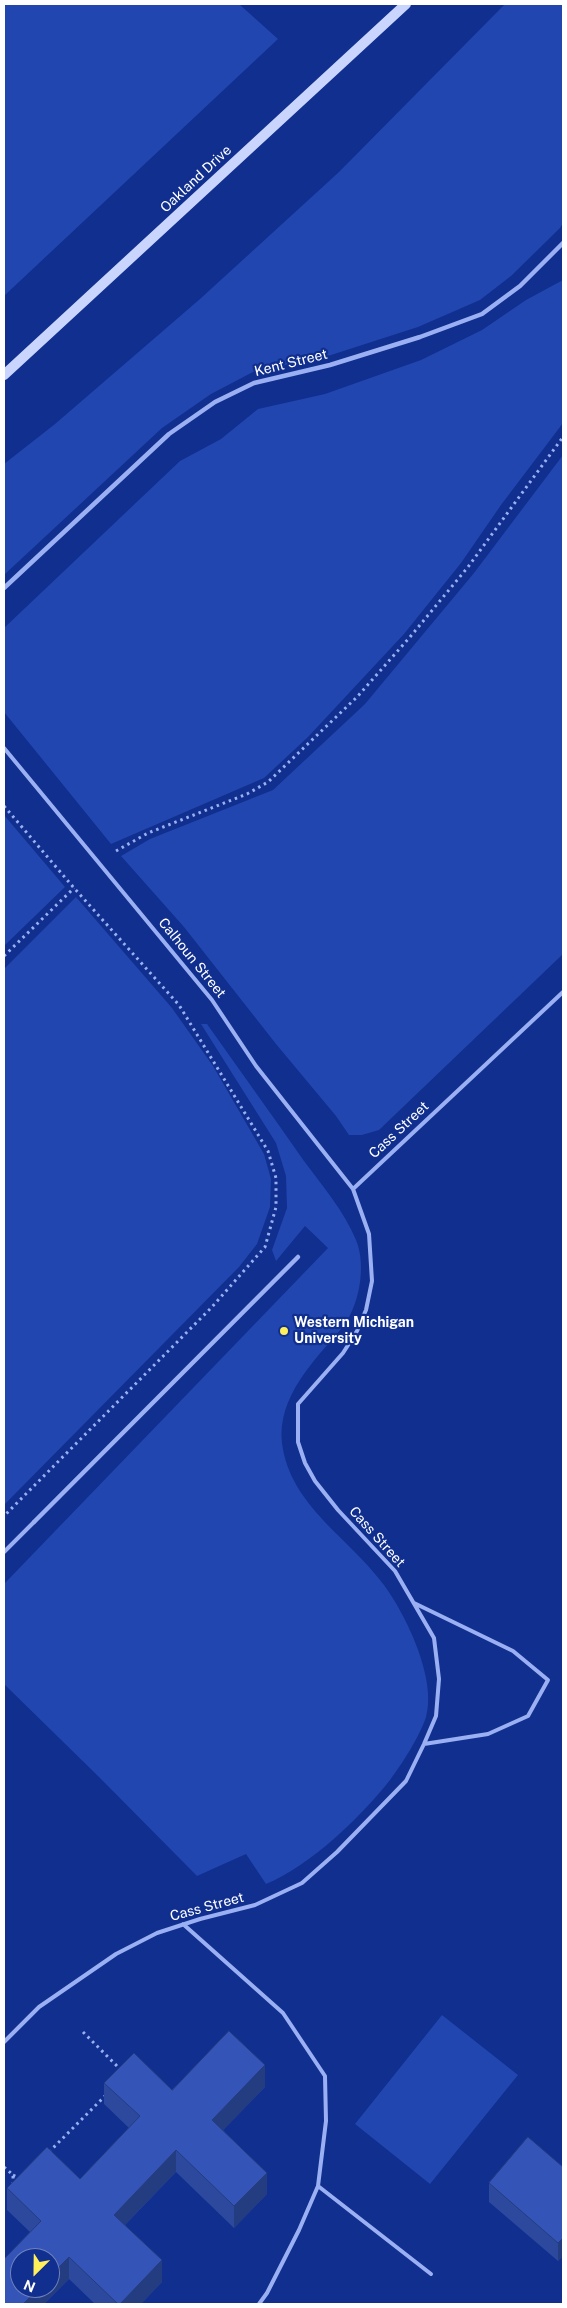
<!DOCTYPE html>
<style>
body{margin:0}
#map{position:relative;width:567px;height:2308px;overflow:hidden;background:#102f8f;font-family:"Public Sans",sans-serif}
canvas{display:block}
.frame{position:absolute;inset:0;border:5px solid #fff;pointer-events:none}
.north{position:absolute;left:10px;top:2248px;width:50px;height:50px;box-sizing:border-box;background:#102f8f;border:1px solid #7082bc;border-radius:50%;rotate:203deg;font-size:14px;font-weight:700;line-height:20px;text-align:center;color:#fff}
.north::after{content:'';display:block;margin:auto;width:18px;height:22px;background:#fff05b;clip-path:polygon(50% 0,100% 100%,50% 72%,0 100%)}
</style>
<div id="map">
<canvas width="567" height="2308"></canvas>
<div class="frame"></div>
<div class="north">N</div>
</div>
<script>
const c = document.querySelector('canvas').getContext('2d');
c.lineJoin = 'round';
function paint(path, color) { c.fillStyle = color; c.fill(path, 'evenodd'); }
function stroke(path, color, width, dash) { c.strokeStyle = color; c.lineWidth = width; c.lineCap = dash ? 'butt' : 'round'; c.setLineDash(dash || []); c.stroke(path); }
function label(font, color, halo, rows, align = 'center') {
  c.font = font + ' "Public Sans",sans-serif'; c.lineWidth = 4.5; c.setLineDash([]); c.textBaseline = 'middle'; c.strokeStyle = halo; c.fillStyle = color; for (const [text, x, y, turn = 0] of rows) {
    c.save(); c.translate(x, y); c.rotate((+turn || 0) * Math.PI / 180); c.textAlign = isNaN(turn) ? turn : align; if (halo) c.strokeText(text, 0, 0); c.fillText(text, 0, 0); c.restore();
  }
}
paint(new Path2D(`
 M 4,4 L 239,4 L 278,39 L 4,296 Z
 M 505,4 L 563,4 L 563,223 L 560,228 L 511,276 L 480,300 L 418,327 L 328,356 L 253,372 L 211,394 L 162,428 L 4,575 L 4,464 L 55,424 L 200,299 L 339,172 Z
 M 563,280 L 563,423 L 501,505 L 461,563 L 404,634 L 308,737 L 264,778 L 111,844 L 4,712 L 4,628 L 180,461 L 221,439 L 258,409 L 325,394 L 421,360 L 482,330 L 526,300 Z
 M 563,455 L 563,954 L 379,1130 L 362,1135 L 349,1135 L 336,1116 L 276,1044 L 184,927 L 121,856 L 150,839 L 273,790 L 365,704 L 474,573 Z
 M 4,815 L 65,887 L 4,946 Z
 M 76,897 L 172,1008 L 213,1066 L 264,1154 L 271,1179 L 270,1207 L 257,1244 L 239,1267 L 4,1505 L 4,969 Z
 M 201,1024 L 207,1024 C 239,1069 272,1115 304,1161 C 322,1185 344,1211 356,1240 C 367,1266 359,1308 341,1329 C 314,1361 277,1397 282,1443 C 290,1506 349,1537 384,1585 C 406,1615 437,1679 426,1717 C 420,1736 402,1764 390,1780 C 359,1819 311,1865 266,1884 L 246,1854 L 197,1876 L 100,1778 L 4,1684 L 4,1584 L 328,1248 L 305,1226 L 276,1261 L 272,1250 L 287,1208 L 286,1176 L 276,1143 Z
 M 442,2015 L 518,2075 L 430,2184 L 355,2124 Z`), '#2146af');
stroke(new Path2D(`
 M 4,806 L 74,888 L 179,1005 L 268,1151 L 276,1178 L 276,1207 L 265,1247 L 211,1308 L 4,1516
 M 116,851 L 148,833 L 247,794 L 268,782 L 357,697 L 410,637 L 468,567 L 563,437
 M 4,956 L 74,888
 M 83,2032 L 121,2070
 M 49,2152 L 107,2094
 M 4,2167 L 13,2175 L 13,2185
 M 13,2175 L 22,2179`), '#9ab0f3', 3, [2.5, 4]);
stroke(new Path2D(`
 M 4,748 L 212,1000 L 256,1066 L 353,1189 L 369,1234 L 372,1281 L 366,1310 L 357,1331 L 343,1353 L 298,1404 L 298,1442 L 305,1463 L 315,1481 L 338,1510 L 395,1571 L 434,1638 L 439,1679 L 436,1716 L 424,1744 L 406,1781 L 337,1852 L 302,1883 L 255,1905 L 200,1919 L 157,1933 L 116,1954 L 39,2007 L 4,2042
 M 353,1189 L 563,992
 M 4,1552 L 34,1522
 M 414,1603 L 513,1651 L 548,1680 L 528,1716 L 488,1734 L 424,1744
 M 183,1924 L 283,2013 L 325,2076 L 326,2121 L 318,2186 L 299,2230 L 267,2293 L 259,2304
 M 318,2186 L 431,2274`), '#9ab0f3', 4);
stroke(new Path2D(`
 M 4,588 L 169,434 L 215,402 L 254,383 L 330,365 L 420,337 L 482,314 L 520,286 L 563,243
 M 34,1522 L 298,1257`), '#9ab0f3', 4.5);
stroke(new Path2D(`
 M 4,375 L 406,4`), '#c9d5fd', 10);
paint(new Path2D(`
 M 104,2083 L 172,2090 L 265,2087 L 223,2130 L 267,2194 L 234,2228 L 176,2172 L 125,2225 L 162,2282 L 141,2304 L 95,2304 L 69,2279 L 44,2304 L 4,2304 L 30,2232 L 7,2210 L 7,2188 L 80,2179 L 129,2128 L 104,2104 Z
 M 563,2167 L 563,2256 L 558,2261 L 489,2202 L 489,2183 Z`), '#2d499d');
paint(new Path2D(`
 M 265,2065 L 265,2087 L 212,2142 L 212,2120 Z
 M 176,2150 L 176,2172 L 114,2236 L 114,2215 Z
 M 267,2173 L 267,2194 L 234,2228 L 234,2206 Z
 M 563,2238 L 563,2256 L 558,2261 L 558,2243 Z
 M 69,2257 L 69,2279 L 44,2304 L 23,2304 L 39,2288 L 50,2288 L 50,2276 Z
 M 162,2260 L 162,2282 L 141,2304 L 120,2304 Z`), '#243c80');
const building = new Path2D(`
 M 229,2031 L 265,2065 L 212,2120 L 267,2173 L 234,2206 L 176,2150 L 114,2215 L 162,2260 L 120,2304 L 118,2304 L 69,2257 L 50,2276 L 50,2258 L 20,2258 L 20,2288 L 39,2288 L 23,2304 L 4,2304 L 4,2259 L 41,2221 L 7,2188 L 47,2147 L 80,2179 L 140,2116 L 104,2083 L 134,2053 L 172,2090 Z
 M 528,2137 L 563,2167 L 563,2238 L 558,2243 L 489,2183 Z`);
paint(building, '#3455b7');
stroke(building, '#243c80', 1);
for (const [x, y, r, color] of [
 [284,1331,5,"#fff05b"]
]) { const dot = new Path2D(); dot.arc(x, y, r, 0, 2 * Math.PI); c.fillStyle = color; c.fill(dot); stroke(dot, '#102f8f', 2); }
label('14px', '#fff', '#102f8f', [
 ["Oakland Drive",196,179,-43],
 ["Kent Street",291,363,-14],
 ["Calhoun Street",192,958,51],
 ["Cass Street",399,1130,-43],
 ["Cass Street",377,1537,48],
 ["Cass Street",207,1907,-15]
]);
label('bold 14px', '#fff', '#102f8f', [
 ["Western Michigan",294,1323],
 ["University",294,1339]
], 'left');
</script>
